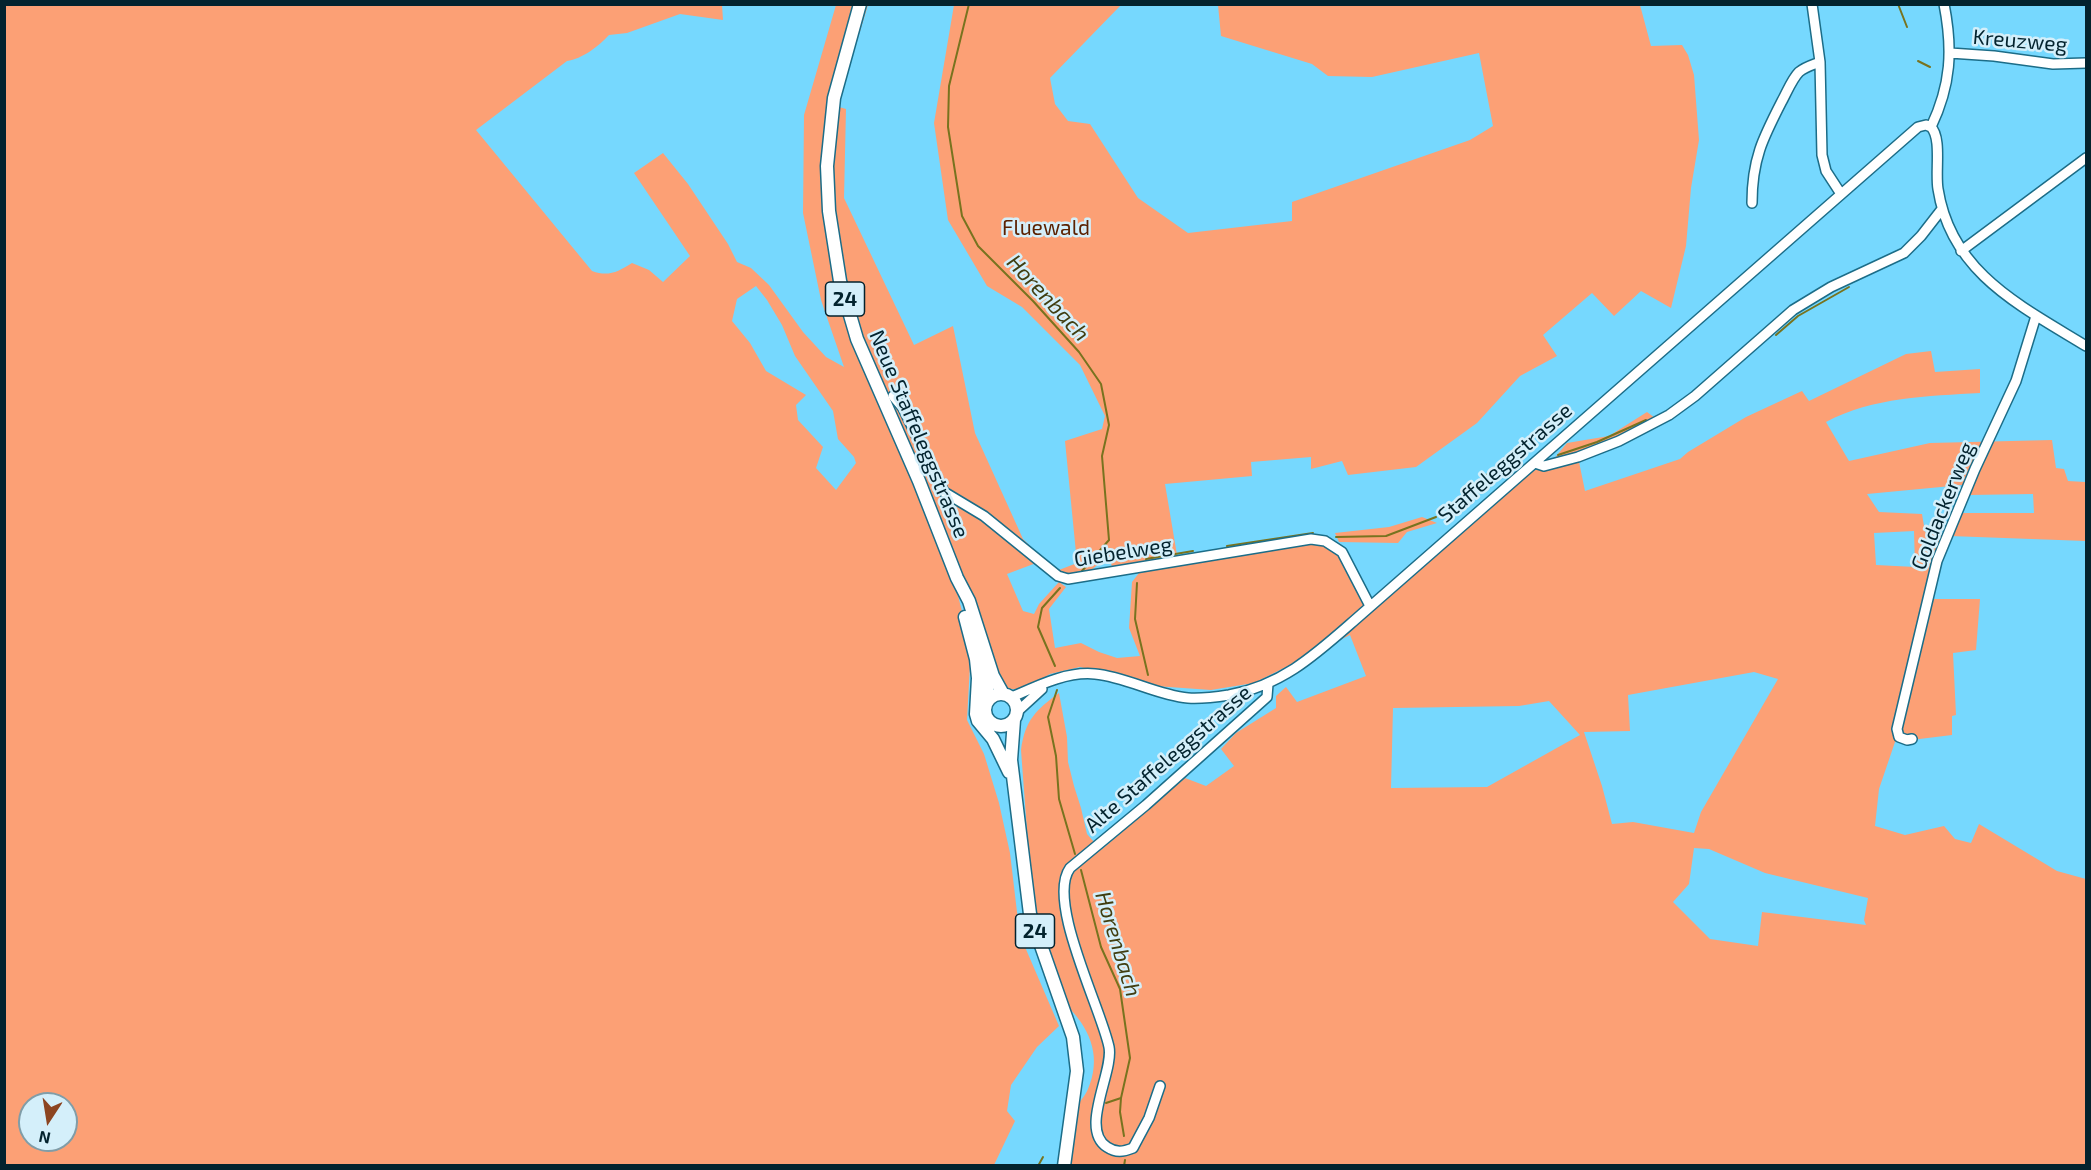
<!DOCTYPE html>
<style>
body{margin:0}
#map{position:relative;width:2091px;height:1170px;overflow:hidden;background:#76d8fe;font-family:"Exo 2",sans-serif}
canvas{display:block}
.frame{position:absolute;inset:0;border:6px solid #03232e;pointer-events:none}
.north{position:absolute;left:18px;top:1092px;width:60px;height:60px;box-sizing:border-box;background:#d4effa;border:2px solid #809da8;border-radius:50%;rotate:192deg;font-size:16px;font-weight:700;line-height:24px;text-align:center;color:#03232e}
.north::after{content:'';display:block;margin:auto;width:21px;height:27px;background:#8c4521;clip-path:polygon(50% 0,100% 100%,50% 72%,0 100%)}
</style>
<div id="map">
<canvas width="2091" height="1170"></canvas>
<div class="frame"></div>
<div class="north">N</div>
</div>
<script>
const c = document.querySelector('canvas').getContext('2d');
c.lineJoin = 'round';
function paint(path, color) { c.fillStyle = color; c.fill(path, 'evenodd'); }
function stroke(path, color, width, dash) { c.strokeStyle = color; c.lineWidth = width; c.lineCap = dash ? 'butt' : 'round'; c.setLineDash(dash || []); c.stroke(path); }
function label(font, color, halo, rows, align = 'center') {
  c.font = font + ' "Exo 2",sans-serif'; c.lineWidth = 5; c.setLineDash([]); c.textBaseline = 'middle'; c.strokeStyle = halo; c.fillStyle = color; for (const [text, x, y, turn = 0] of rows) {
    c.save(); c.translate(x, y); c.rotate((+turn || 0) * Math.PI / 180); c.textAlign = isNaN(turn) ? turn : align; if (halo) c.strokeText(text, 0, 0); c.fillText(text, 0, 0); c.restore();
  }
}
paint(new Path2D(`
 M 5,5 L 722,5 L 723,20 L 680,14 L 627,33 L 609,35 C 599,46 582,59 567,61 L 476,130 L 592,271 C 608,277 618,272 632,263 L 649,270 L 663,282 L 690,256 L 634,173 L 663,153 L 688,184 L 728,244 L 737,262 L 751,268 L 769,285 L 803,332 L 826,357 L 844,367 L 821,300 L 803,213 L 804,115 L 836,5 L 868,5 L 843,87 L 839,107 L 846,109 L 844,198 L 914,345 L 953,326 L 975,433 L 1023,539 L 1044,560 L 1007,574 L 1023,611 L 1034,614 L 1039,604 L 1059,582 L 1066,587 L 1049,609 L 1055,648 L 1081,643 L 1099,652 L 1117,658 L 1140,656 L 1129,628 L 1132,582 L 1139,573 L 1112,567 L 1109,556 L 1077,581 L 1059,570 L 1077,563 L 1065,441 L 1102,429 L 1105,416 L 1080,365 L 1022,307 L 987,286 L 948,220 L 934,123 L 954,5 L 1121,5 L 1050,78 L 1055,104 L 1068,121 L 1090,124 L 1138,198 L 1188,233 L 1292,221 L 1292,202 L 1470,140 L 1493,126 L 1479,53 L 1372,77 L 1328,76 L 1312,64 L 1221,36 L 1218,5 L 1640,5 L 1651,46 L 1682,45 L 1688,55 L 1694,75 L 1699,140 L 1691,188 L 1686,246 L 1671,308 L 1641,291 L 1614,316 L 1592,293 L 1543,335 L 1557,356 L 1520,376 L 1477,423 L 1416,467 L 1348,475 L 1342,461 L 1311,469 L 1311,457 L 1251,462 L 1252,476 L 1165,484 L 1178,561 L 1311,539 L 1342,552 L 1370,606 L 1529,473 L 1544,466 L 1578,457 L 1585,491 L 1680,459 L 1688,452 L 1746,417 L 1802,391 L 1809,401 L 1906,354 L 1931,351 L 1935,372 L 1980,369 L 1980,393 C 1928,396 1873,397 1826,422 L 1849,461 L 1930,443 L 2052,440 L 2056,468 L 2064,469 L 2068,481 L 2085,482 L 2086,541 L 1950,536 L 1957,513 L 2034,513 L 2033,494 L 1969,495 L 1962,485 L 1867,494 L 1879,512 L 1922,514 L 1925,532 L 1944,536 L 1932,599 L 1980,599 L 1976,650 L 1953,653 L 1956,715 L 1952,716 L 1952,735 L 1895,742 L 1879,789 L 1875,826 L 1905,835 L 1944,826 L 1955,839 L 1971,843 L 1979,824 L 2057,871 L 2086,879 L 2086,1165 L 1070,1165 C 1072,1147 1072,1128 1076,1110 C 1078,1102 1085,1097 1088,1089 C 1101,1059 1092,1032 1070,1009 L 1038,922 L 1030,871 L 1021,750 C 1025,720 1036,710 1059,693 L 1067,737 L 1068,762 L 1074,786 L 1081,808 L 1087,834 L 1101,850 L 1185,778 L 1206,786 L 1234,766 L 1221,749 L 1236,733 L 1276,708 L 1276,696 L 1286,687 L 1297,702 L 1366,676 L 1350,635 L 1254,683 L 1211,690 L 1155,686 L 1080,667 L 1050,674 L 1022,690 L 1002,688 L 941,520 L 869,354 L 862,362 L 877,400 L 934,527 L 955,584 L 965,623 L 970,665 L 967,720 L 984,754 L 999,803 L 1010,853 L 1017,912 L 1025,947 L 1059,1026 L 1037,1047 L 1011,1085 L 1007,1111 L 1015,1121 L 994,1165 L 5,1166 ZM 756,286 L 767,300 L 782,325 L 795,356 L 833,411 L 838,439 L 854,457 L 856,463 L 836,490 L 816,468 L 823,447 L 798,420 L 796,405 L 806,395 L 766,371 L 750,343 L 732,321 L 737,299 ZM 1914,531 L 1915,567 L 1876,565 L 1874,533 ZM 1754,672 L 1778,679 L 1701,812 L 1694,833 L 1633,822 L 1612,824 L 1602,786 L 1584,732 L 1630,731 L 1628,695 ZM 1549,701 L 1580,735 L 1487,787 L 1391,788 L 1393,708 L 1519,706 ZM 1694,848 L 1709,849 L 1765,873 L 1868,898 L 1864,920 L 1866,925 L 1762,912 L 1758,946 L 1710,939 L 1673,902 L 1689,884 ZM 30,1104 L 66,1104 L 66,1140 L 30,1140 Z
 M 1647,412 L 1655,418 L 1592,449 L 1553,460 L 1567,443 L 1609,436 Z
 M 1422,517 L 1437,523 L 1407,532 L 1398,543 L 1339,542 L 1335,533 L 1389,527 Z`), '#fca075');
stroke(new Path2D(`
 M 969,4 L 949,86 L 948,127 L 962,216 L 978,246 L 1033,301 L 1079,352 L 1101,384 L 1109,425 L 1102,456 L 1109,540 L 1082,571
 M 1898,4 L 1907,27
 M 1918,61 L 1930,67
 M 1776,335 L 1798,316 L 1849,287
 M 1558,455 L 1597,442 L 1646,420
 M 1485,475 L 1515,469
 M 1336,537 L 1386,536 L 1436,517
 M 1227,546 L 1313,533
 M 1146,559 L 1193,551
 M 1137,583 L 1135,619 L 1148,675
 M 1055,666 L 1038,627 L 1042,608 L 1060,588
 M 1057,690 L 1048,717 L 1056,756 L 1059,799 L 1075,854
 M 1081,870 L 1101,947 L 1120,989 L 1130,1058 L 1121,1098 L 1120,1112 L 1124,1136
 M 1106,1103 L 1121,1098
 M 1038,1166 L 1043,1157
 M 1124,1166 L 1125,1160`), '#78731f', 2);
const minor = new Path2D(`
 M 1812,4 L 1820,62 L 1822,155 L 1826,171 L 1841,194
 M 1950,53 L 1994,56 L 2053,64 L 2086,63
 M 1931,127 C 1942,138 1935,172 1938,189 C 1951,273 2021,306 2086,346
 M 1931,127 C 1951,85 1953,50 1944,4
 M 1752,203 C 1752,159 1763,138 1782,101 C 1787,92 1792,79 1799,72 C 1805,67 1812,65 1820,62
 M 1961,251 L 2086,158
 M 893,396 L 903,408 L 944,492 L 984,516 L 1058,576 L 1068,579 L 1311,539 L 1325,541 L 1342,552 L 1370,606
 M 1535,463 L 1544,466 L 1578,457 L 1619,441 L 1669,415 L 1695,396 L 1793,310 L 1831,287 L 1904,253 L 1921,236 L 1942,209
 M 1012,697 C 1037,686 1067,671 1095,674 C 1127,677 1156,695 1188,698 C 1201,699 1216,697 1229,695 C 1283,685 1316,654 1356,619 L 1918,127 L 1926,125 L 1931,127
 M 1018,711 L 1042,689
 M 1912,739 L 1907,740 L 1899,737 L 1897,729 L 1937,561 L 1975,469 L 2016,381 L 2036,316
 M 1160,1086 L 1149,1118 L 1133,1148 C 1123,1152 1116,1153 1107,1147 C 1079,1129 1114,1072 1109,1047 C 1101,1008 1046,901 1070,868 L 1146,805 L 1267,697 L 1268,684`);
const major = new Path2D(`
 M 860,4 L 834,98 L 827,166 L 829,211 L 840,281 L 857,339 L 919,481 L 957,578 L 969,601 L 993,676 L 1003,694
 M 965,617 L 976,659 L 978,678 L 976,714 L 978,721 L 993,739 L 1009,772
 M 982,667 L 987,686 L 987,702
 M985 710a16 16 0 1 1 32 0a16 16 0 1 1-32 0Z
 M 1014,720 L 1011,760 L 1030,914 L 1073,1037 L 1077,1071 L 1064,1166`);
stroke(minor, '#1c6d88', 12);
stroke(major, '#1c6d88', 15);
stroke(minor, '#fff', 9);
stroke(major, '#fff', 12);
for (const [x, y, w] of [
 [845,299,39],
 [1035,931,39]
]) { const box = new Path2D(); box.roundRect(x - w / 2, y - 17, w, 34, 4.5); c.fillStyle = '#d4effa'; c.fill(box); stroke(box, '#03232e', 1.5); }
label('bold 20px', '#03232e', null, [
 ["24",845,299],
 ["24",1035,931]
]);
label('21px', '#03232e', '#d4effa', [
 ["Kreuzweg",2020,41,5],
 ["Neue Staffeleggstrasse",919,434,67],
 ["Staffeleggstrasse",1505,463,-41],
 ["Goldackerweg",1943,506,-68],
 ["Giebelweg",1123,552,-9],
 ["Alte Staffeleggstrasse",1168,759,-41]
]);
label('21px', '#5b2100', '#d4effa', [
 ["Fluewald",1046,228]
]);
label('italic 22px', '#413e11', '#d4effa', [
 ["Horenbach",1048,298,47],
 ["Horenbach",1118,944,73]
]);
</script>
